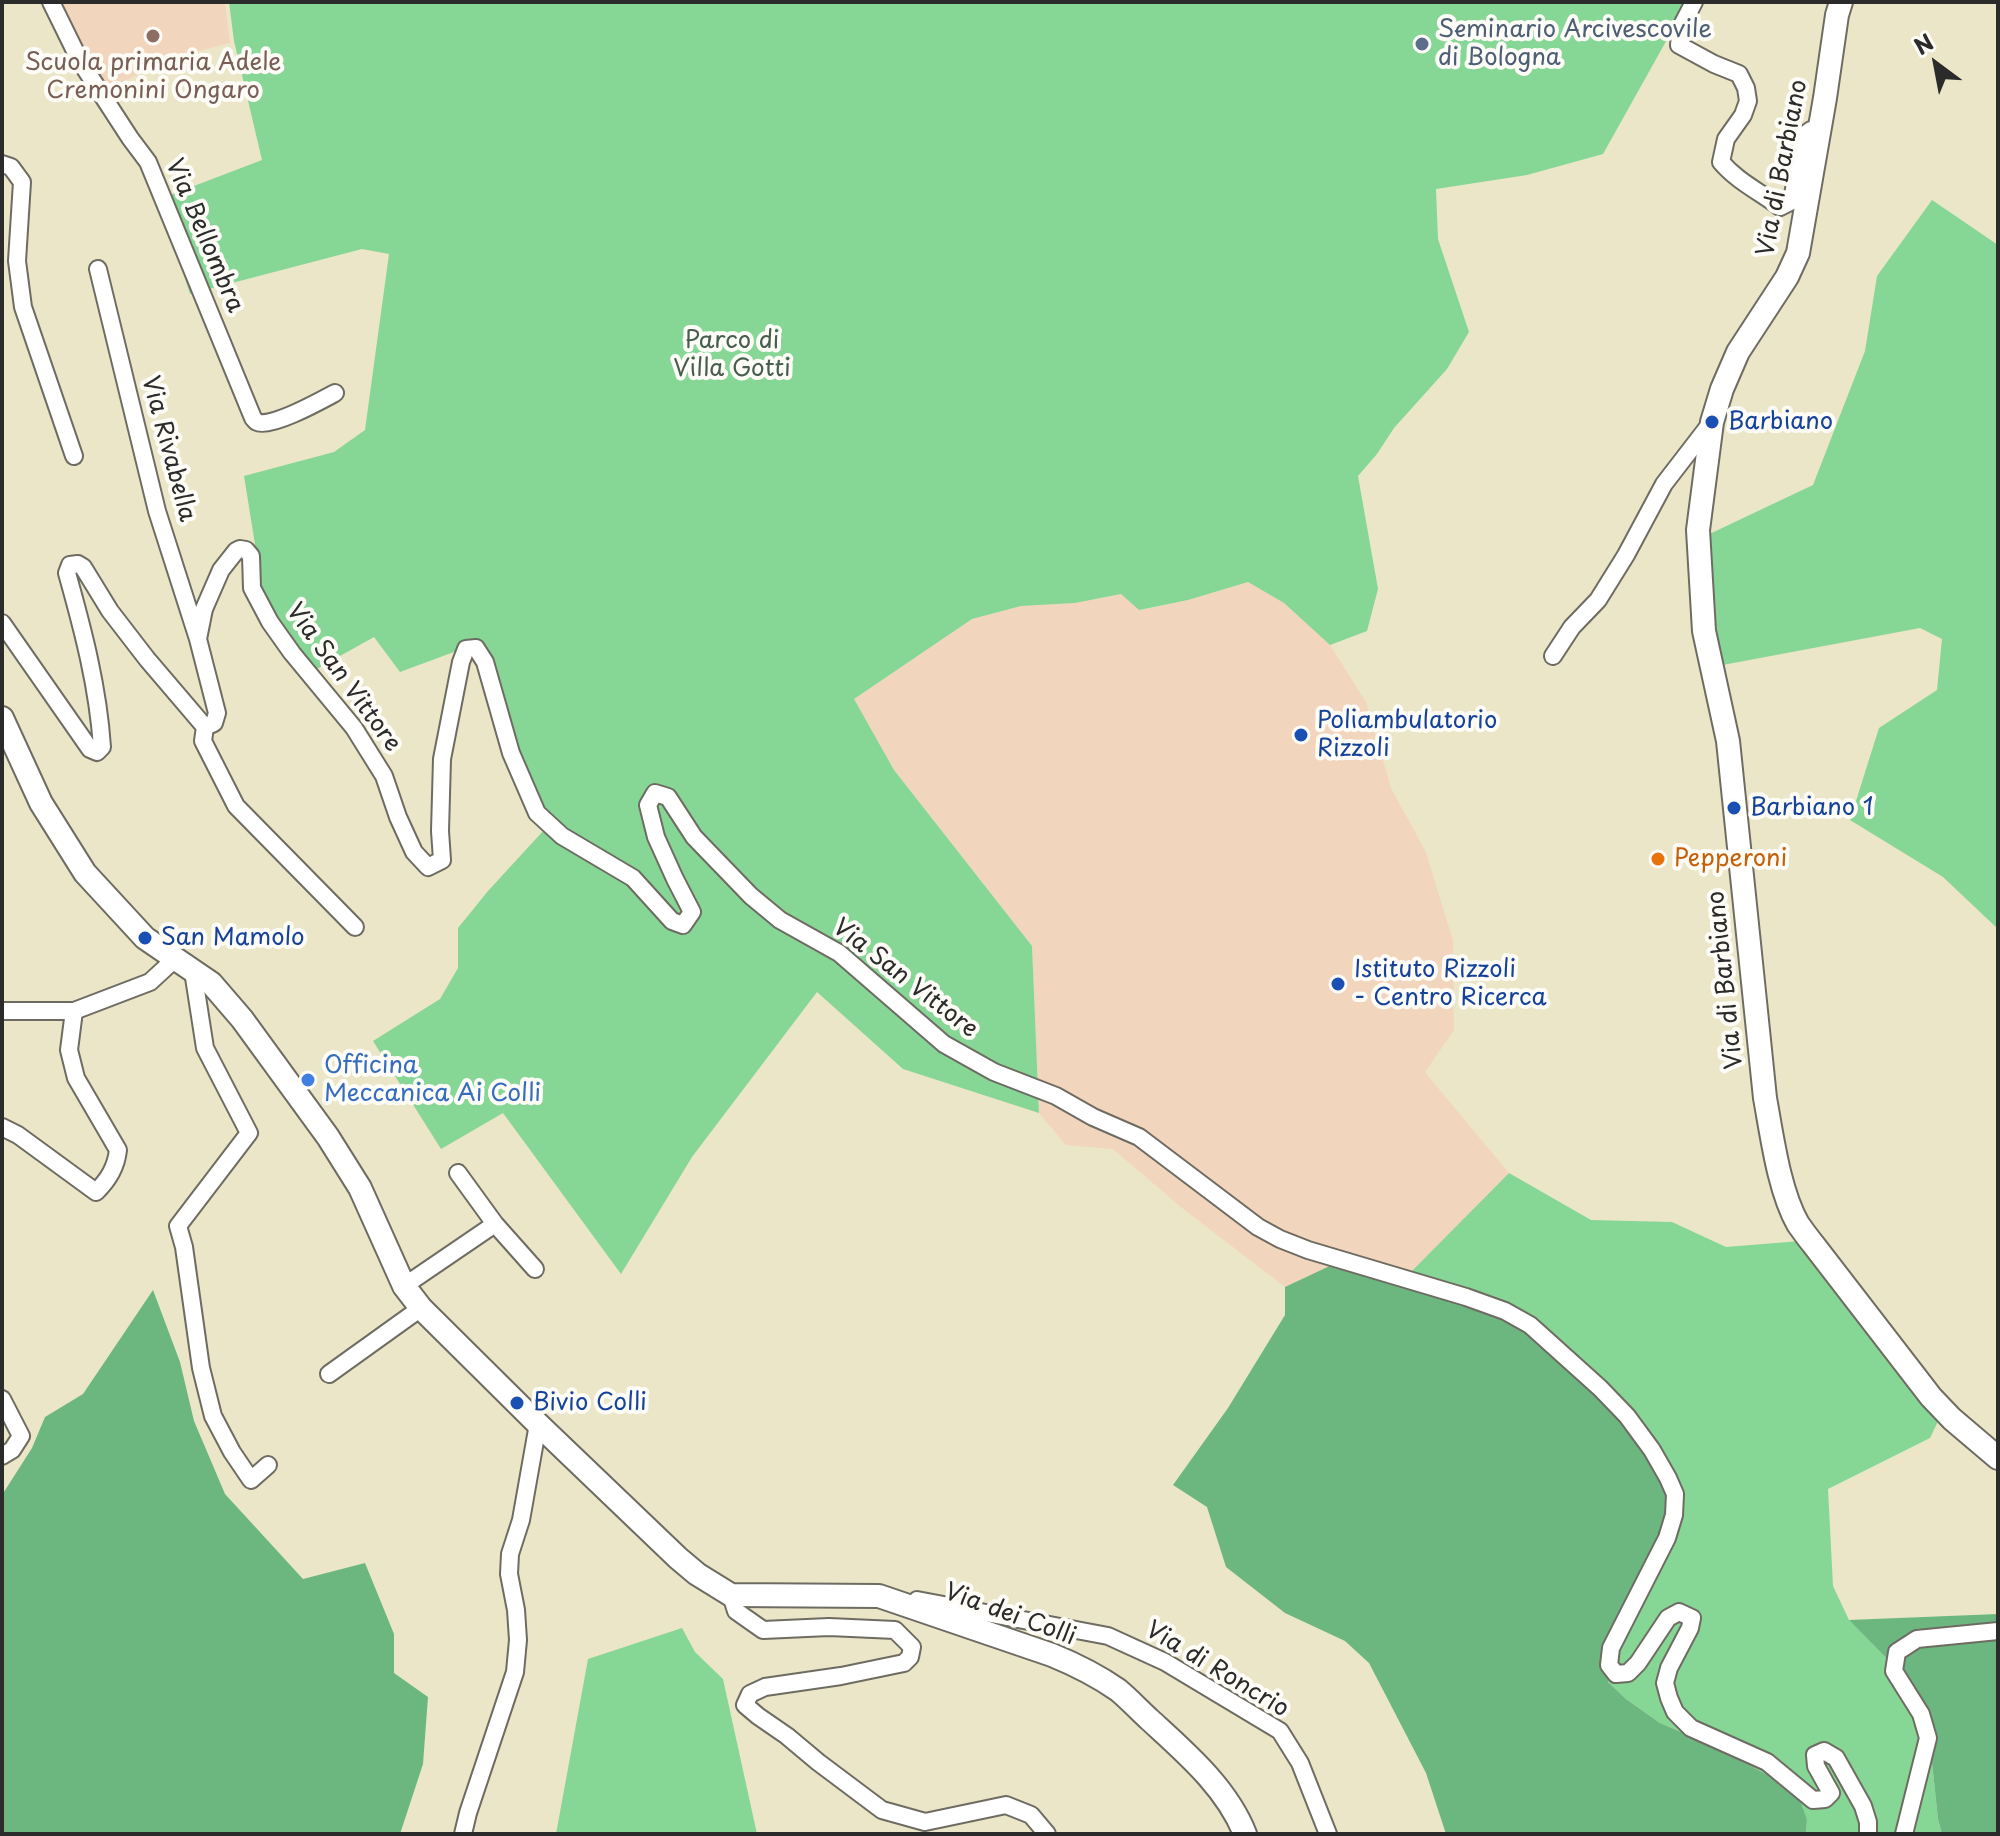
<!DOCTYPE html>
<style>
body{margin:0}
#map{position:relative;width:2000px;height:1836px;overflow:hidden;background:#ebe6c8;font-family:"Playpen Sans",sans-serif}
canvas{display:block}
.frame{position:absolute;inset:0;border:4px solid #2b2b2b;pointer-events:none}
.north{position:absolute;left:1896px;top:24px;width:80px;height:80px;-webkit-text-stroke:6px #fdfcf7;paint-order:stroke;rotate:328deg;font-size:22px;font-weight:700;line-height:32px;text-align:center;color:#2b2b2b}
.north::after{content:'';display:block;margin:auto;width:28px;height:36px;background:#2b2b2b;clip-path:polygon(50% 0,100% 100%,50% 72%,0 100%)}
</style>
<div id="map">
<canvas width="2000" height="1836"></canvas>
<div class="frame"></div>
<div class="north">N</div>
</div>
<script>
const c = document.querySelector('canvas').getContext('2d');
c.lineJoin = 'round';
function paint(path, color) { c.fillStyle = color; c.fill(path, 'evenodd'); }
function stroke(path, color, width, dash) { c.strokeStyle = color; c.lineWidth = width; c.lineCap = dash ? 'butt' : 'round'; c.setLineDash(dash || []); c.stroke(path); }
function label(font, color, halo, rows, align = 'center') {
  c.font = font + ' "Playpen Sans",sans-serif'; c.lineWidth = 8; c.setLineDash([]); c.textBaseline = 'middle'; c.strokeStyle = halo; c.fillStyle = color; for (const [text, x, y, turn = 0] of rows) {
    c.save(); c.translate(x, y); c.rotate((+turn || 0) * Math.PI / 180); c.textAlign = isNaN(turn) ? turn : align; if (halo) c.strokeText(text, 0, 0); c.fillText(text, 0, 0); c.restore();
  }
}
paint(new Path2D(`
 M 60,2 L 225,2 L 230,43 L 160,61 L 131,78 L 116,84 L 105,82 L 95,74 Z
 M 1248,582 L 1284,603 L 1330,645 L 1366,702 L 1391,788 L 1426,852 L 1453,941 L 1454,1030 L 1425,1072 L 1509,1173 L 1401,1282 L 1336,1263 L 1285,1287 L 1182,1208 L 1113,1149 L 1066,1145 L 1039,1113 L 1032,946 L 894,770 L 853,699 L 972,619 L 1021,606 L 1075,603 L 1122,594 L 1139,610 L 1188,600 Z`), '#f2d5bd');
paint(new Path2D(`
 M 229,2 L 1688,2 L 1603,154 L 1527,175 L 1436,189 L 1438,239 L 1469,332 L 1447,369 L 1394,428 L 1377,454 L 1358,476 L 1378,589 L 1367,631 L 1330,645 L 1284,603 L 1248,582 L 1188,600 L 1139,610 L 1121,594 L 1075,603 L 1021,606 L 972,619 L 854,699 L 894,770 L 1032,946 L 1039,1113 L 903,1069 L 817,992 L 692,1157 L 621,1274 L 503,1113 L 441,1149 L 373,1041 L 440,999 L 458,968 L 458,928 L 488,891 L 544,830 L 530,806 L 494,724 L 478,643 L 400,672 L 374,637 L 315,670 L 280,625 L 263,594 L 244,476 L 334,452 L 365,430 L 389,254 L 362,249 L 190,294 L 160,199 L 262,160 L 234,41 Z
 M 1932,200 L 1998,245 L 1998,929 L 1943,877 L 1850,820 L 1879,728 L 1937,690 L 1942,639 L 1920,628 L 1712,667 L 1701,538 L 1813,485 L 1865,351 L 1877,276 Z
 M 1509,1173 L 1591,1220 L 1672,1222 L 1726,1247 L 1813,1240 L 1944,1409 L 1930,1438 L 1828,1489 L 1833,1586 L 1849,1620 L 1891,1663 L 1930,1744 L 1938,1819 L 1942,1834 L 1806,1834 L 1807,1820 L 1775,1779 L 1712,1745 L 1660,1723 L 1626,1699 L 1608,1682 L 1607,1647 L 1622,1606 L 1662,1539 L 1401,1282 Z
 M 682,1628 L 695,1652 L 723,1679 L 757,1834 L 556,1834 L 588,1659 Z`), '#86d696');
paint(new Path2D(`
 M 1336,1263 L 1516,1315 L 1630,1415 L 1664,1486 L 1669,1515 L 1662,1539 L 1622,1606 L 1607,1647 L 1608,1682 L 1626,1699 L 1660,1723 L 1712,1745 L 1775,1779 L 1800,1800 L 1807,1820 L 1806,1834 L 1446,1834 L 1426,1773 L 1369,1663 L 1345,1641 L 1285,1613 L 1226,1567 L 1207,1507 L 1173,1485 L 1228,1408 L 1285,1315 L 1285,1287 Z
 M 153,1290 L 180,1362 L 194,1421 L 225,1494 L 303,1579 L 365,1563 L 394,1634 L 394,1673 L 428,1697 L 423,1764 L 400,1834 L 2,1834 L 2,1495 L 32,1448 L 45,1417 L 83,1394 Z
 M 1998,1614 L 1998,1834 L 1942,1834 L 1938,1819 L 1930,1744 L 1891,1663 L 1849,1620 Z`), '#6cb77f');
const street = new Path2D(`
 M 51,2 L 80,61 L 130,138 L 148,162 L 253,418 C 254,419 255,421 257,422 C 270,429 322,400 335,393
 M 1694,2 L 1681,27 L 1679,45 L 1714,64 L 1739,74 L 1746,88 L 1748,101 L 1743,115 L 1726,139 L 1721,162 C 1737,181 1760,192 1780,207 L 1792,201 L 1803,136 L 1811,130 L 1820,128
 M 2,164 L 11,167 L 22,182 L 17,261 L 23,307 L 74,456
 M 2,623 L 90,749 L 97,752 L 102,747 C 98,687 83,630 67,573 L 70,565 L 78,564 L 83,567 L 110,611 L 147,659 L 205,727 L 214,723 L 217,713 L 198,639 L 157,511 L 98,269
 M 198,639 L 204,609 L 221,570 L 236,551 L 240,549 L 246,550 L 251,556 L 252,588 L 270,622 L 292,653 L 354,728 L 384,776 L 398,817 L 414,852 L 428,867 L 442,860 L 440,831 L 442,759 L 461,662 L 466,649 L 476,648 L 485,662 L 511,753 L 537,813 L 562,836 L 633,878 L 672,921 L 683,925 L 692,912 L 675,879 L 656,837 L 648,805 L 655,793 L 668,797 L 694,837 L 751,896 L 780,920 L 839,953 L 944,1044 L 994,1072 L 1056,1096 L 1093,1117 L 1139,1137 L 1258,1227 L 1280,1239 L 1308,1250 L 1466,1297 L 1505,1311 L 1530,1325 L 1600,1388 L 1627,1416 L 1652,1450 L 1668,1478 L 1675,1494 L 1674,1515 L 1667,1538 L 1611,1648 L 1609,1665 L 1616,1674 L 1628,1673 L 1638,1663 L 1668,1618 L 1679,1612 L 1692,1618 L 1690,1628 L 1669,1668 L 1665,1683 L 1669,1698 L 1675,1712 L 1691,1728 L 1767,1762 L 1813,1800 L 1825,1799 L 1831,1793 L 1816,1766 L 1815,1755 L 1824,1751 L 1836,1758 L 1863,1806 L 1868,1822 L 1868,1834
 M 1553,656 L 1572,627 L 1598,600 L 1626,555 L 1664,484 L 1711,423
 M 205,727 L 203,741 L 236,806 L 355,927
 M 193,971 L 205,1048 L 249,1133 L 178,1226 L 184,1247 L 201,1368 L 213,1416 L 232,1452 L 251,1480 L 268,1465
 M 2,1011 L 74,1011 L 150,982 L 175,959
 M 2,1127 L 18,1135 L 96,1192 C 109,1179 116,1167 118,1150 L 76,1078 L 69,1050 L 74,1011
 M 458,1173 L 495,1224 L 535,1269
 M 404,1286 L 495,1224
 M 329,1374 L 421,1308
 M 2,1399 L 21,1436 L 12,1450 L 2,1456
 M 731,1595 L 736,1611 L 763,1630 L 829,1627 L 895,1630 L 912,1647 L 910,1657 L 904,1663 L 841,1676 L 765,1687 L 750,1694 L 745,1705 L 758,1716 L 787,1736 L 818,1762 L 882,1810 L 925,1822 L 1006,1805 L 1031,1815 L 1047,1834
 M 917,1600 L 1108,1636 L 1165,1662 L 1280,1731 L 1300,1763 L 1328,1834
 M 463,1834 L 468,1813 L 515,1672 L 518,1640 L 516,1610 L 509,1574 L 510,1554 L 521,1520 L 538,1424
 M 1904,1834 L 1928,1738 L 1921,1714 L 1894,1671 L 1897,1652 L 1917,1639 L 1998,1631`);
const secondary = new Path2D(`
 M 1841,2 L 1837,15 L 1825,98 L 1798,253 L 1787,277 L 1738,352 L 1722,389 L 1712,422 L 1698,530 L 1704,631 L 1728,741 L 1765,1098 C 1772,1136 1779,1191 1798,1224 C 1803,1231 1808,1238 1813,1244 L 1931,1397 L 1952,1419 L 1998,1458
 M 2,718 L 41,803 L 85,873 L 145,938 L 211,983 L 242,1019 L 328,1137 L 360,1188 L 404,1286 L 421,1308 L 538,1424 L 678,1558 L 697,1574 L 731,1595 L 879,1596 L 1052,1655 C 1074,1664 1098,1676 1118,1690 C 1129,1699 1139,1710 1150,1720 C 1186,1753 1227,1788 1245,1834`);
stroke(street, '#6e6c62', 20);
stroke(secondary, '#6e6c62', 26);
stroke(street, '#fff', 16);
stroke(secondary, '#fff', 22);
for (const [x, y, r, color] of [
 [153,36,8,"#8d6e63"],
 [1422,44,8,"#5c6f8a"],
 [1712,422,8,"#1a4fb4"],
 [1301,735,8,"#1a4fb4"],
 [1734,808,8,"#1a4fb4"],
 [1658,859,8,"#e8710a"],
 [145,938,8,"#1a4fb4"],
 [1338,984,8,"#1a4fb4"],
 [308,1080,8,"#3f7fe0"],
 [517,1403,8,"#1a4fb4"]
]) { const dot = new Path2D(); dot.arc(x, y, r, 0, 2 * Math.PI); c.fillStyle = color; c.fill(dot); stroke(dot, '#fdfcf7', 3); }
label('24px', '#4e5e75', '#fdfcf7', [
 ["Seminario Arcivescovile",1438,30],
 ["di Bologna",1438,58]
], 'left');
label('24px', '#785e54', '#fdfcf7', [
 ["Scuola primaria Adele",153,63],
 ["Cremonini Ongaro",153,91]
]);
label('24px', '#2b2b2b', '#fdfcf7', [
 ["Via di Barbiano",1783,168,-79],
 ["Via Bellombra",204,236,67],
 ["Via Rivabella",168,449,75],
 ["Via San Vittore",343,678,54],
 ["Via San Vittore",905,979,38],
 ["Via di Barbiano",1726,980,-96],
 ["Via dei Colli",1010,1615,20],
 ["Via di Roncrio",1217,1670,31]
]);
label('24px', '#465e4b', '#fdfcf7', [
 ["Parco di",732,341],
 ["Villa Gotti",732,369]
]);
label('24px', '#164399', '#fdfcf7', [
 ["Barbiano",1728,422],
 ["Poliambulatorio",1317,721],
 ["Rizzoli",1317,749],
 ["Barbiano 1",1750,808],
 ["San Mamolo",161,938],
 ["Istituto Rizzoli",1354,970],
 ["- Centro Ricerca",1354,998],
 ["Bivio Colli",533,1403]
], 'left');
label('24px', '#c56008', '#fdfcf7', [
 ["Pepperoni",1674,859]
], 'left');
label('24px', '#366cbe', '#fdfcf7', [
 ["Officina",324,1066],
 ["Meccanica Ai Colli",324,1094]
], 'left');
</script>
